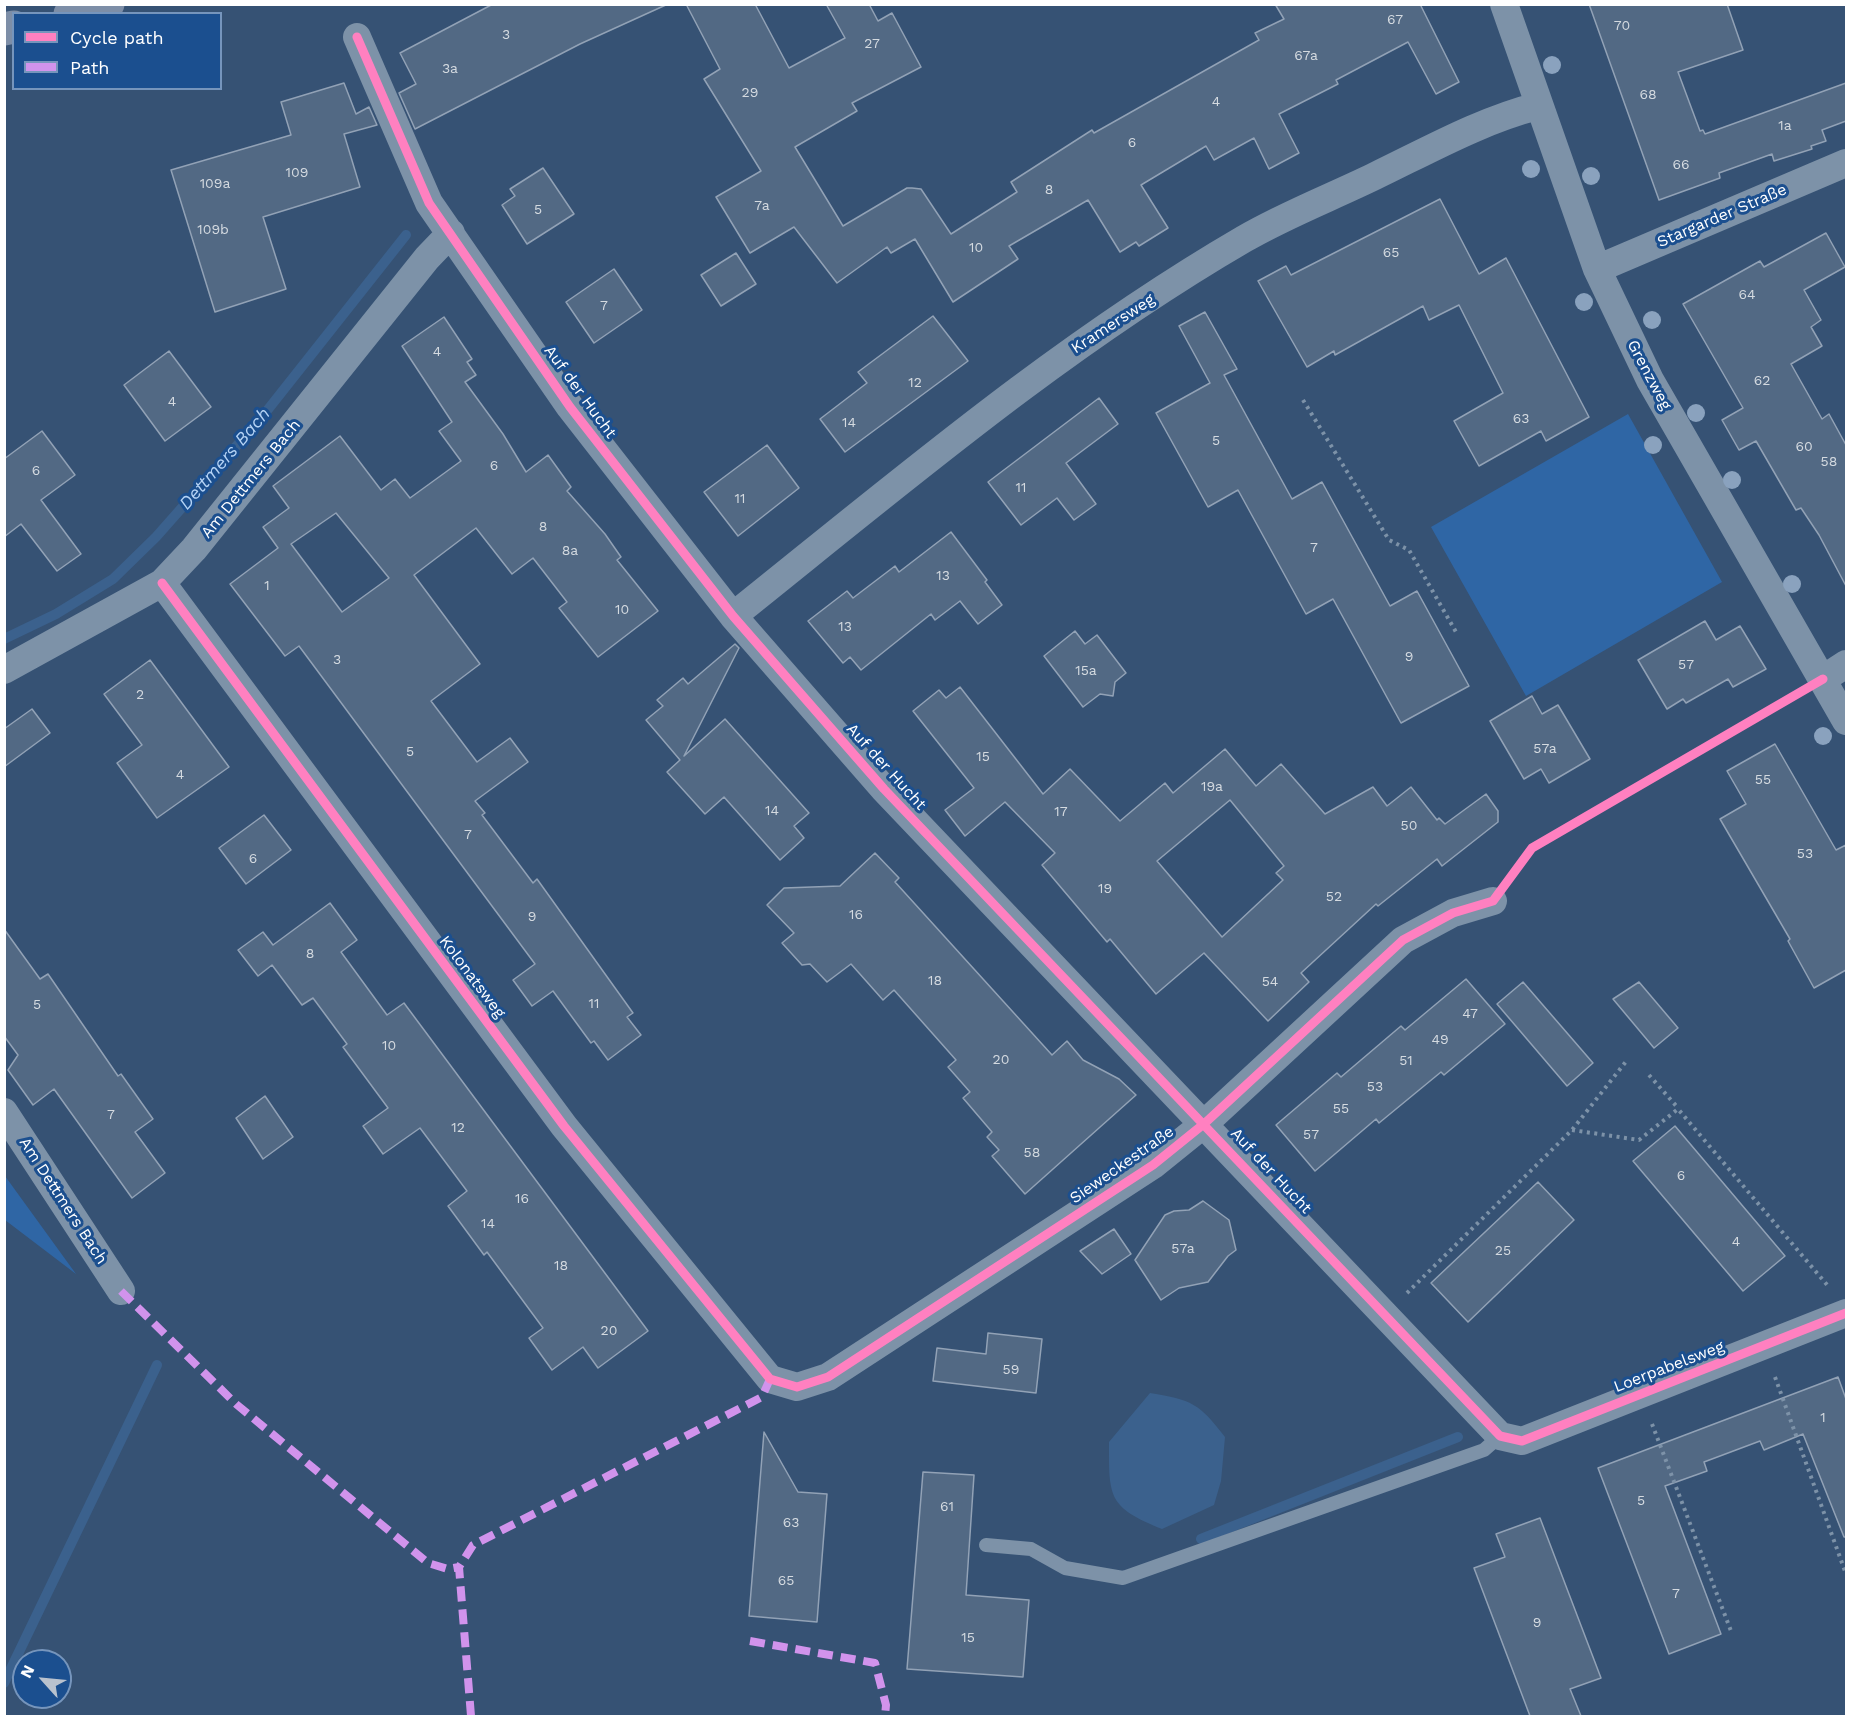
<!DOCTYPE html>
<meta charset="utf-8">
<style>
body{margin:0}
#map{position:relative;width:1851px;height:1721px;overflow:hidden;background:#365274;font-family:"Work Sans",sans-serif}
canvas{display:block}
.frame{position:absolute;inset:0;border:6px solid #fff;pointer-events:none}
.legend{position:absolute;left:12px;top:12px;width:210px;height:78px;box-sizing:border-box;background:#1b4f8f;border:2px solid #7695bc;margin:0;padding:8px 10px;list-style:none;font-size:18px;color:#fff}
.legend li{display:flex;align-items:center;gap:12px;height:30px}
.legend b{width:30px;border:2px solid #7695bc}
.north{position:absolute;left:12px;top:1649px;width:60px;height:60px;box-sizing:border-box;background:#1b4f8f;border:2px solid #7695bc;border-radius:50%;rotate:297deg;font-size:16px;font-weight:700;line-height:24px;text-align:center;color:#fff}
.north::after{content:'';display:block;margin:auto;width:21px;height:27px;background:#b9c2ce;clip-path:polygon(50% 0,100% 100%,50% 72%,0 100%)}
</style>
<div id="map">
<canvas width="1851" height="1721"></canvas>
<div class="frame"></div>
<ul class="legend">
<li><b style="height:8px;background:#ff80c0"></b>Cycle path</li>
<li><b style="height:8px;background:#d193ec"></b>Path</li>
</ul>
<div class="north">N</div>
</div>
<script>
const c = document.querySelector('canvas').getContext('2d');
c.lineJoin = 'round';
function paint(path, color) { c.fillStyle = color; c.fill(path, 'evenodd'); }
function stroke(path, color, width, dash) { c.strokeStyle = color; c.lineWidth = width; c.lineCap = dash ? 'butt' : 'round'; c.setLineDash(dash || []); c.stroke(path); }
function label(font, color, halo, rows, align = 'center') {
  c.font = font + ' "Work Sans",sans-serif'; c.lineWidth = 6; c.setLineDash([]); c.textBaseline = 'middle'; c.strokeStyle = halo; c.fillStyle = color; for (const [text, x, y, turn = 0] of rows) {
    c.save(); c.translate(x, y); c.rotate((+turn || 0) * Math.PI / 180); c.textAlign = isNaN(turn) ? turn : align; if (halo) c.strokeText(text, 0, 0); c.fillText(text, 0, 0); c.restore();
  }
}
paint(new Path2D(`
 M 1628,414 L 1722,582 L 1526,696 L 1431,527 Z
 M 5,1176 L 76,1274 L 5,1220 Z`), '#2f66a5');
paint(new Path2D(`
 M 1150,1393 C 1192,1400 1199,1403 1225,1437 L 1221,1481 L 1214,1505 L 1162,1529 C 1108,1507 1109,1498 1109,1442 Z`), '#3b618d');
stroke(new Path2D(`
 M 4,639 L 56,614 L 113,579 L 156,537 L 262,417 L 406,235
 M 1201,1539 L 1458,1437
 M 4,1683 L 157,1365`), '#3b618d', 10);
const building = new Path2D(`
 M 493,4 L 668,4 L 580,44 L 415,129 L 399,93 L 416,84 L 400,53 Z
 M 686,4 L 755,4 L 789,68 L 845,38 L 826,4 L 869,4 L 878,21 L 892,13 L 921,67 L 852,103 L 857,111 L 795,147 L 843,226 L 907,188 L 912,188 L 921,189 L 951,234 L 1017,192 L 1011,182 L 1092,130 L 1094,133 L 1259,40 L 1255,33 L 1284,19 L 1275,4 L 1420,4 L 1459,82 L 1436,94 L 1408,42 L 1336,80 L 1338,84 L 1279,114 L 1299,153 L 1269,169 L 1254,138 L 1214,160 L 1206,146 L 1141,185 L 1168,228 L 1139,246 L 1136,242 L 1120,252 L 1088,200 L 1009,246 L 1018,259 L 953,302 L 915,239 L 891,253 L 887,247 L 837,283 L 794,227 L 750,253 L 716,197 L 761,171 L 704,79 L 720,69 Z
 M 1589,4 L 1727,4 L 1743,50 L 1678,72 L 1700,131 L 1703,130 L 1705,134 L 1846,83 L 1846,121 L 1822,130 L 1826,141 L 1811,146 L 1812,149 L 1774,161 L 1772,154 L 1719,173 L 1720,178 L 1659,200 Z
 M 344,83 L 356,114 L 369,107 L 377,125 L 344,134 L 360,187 L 263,217 L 286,289 L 215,312 L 171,170 L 291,135 L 281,102 Z
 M 543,168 L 574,214 L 527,244 L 502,205 L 515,196 L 510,189 Z
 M 1440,199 L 1479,274 L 1506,258 L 1589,417 L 1546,441 L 1541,431 L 1479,466 L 1454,421 L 1503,393 L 1459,305 L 1429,320 L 1423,306 L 1335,355 L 1334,351 L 1307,367 L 1258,281 L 1286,266 L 1291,275 Z
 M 1826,233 L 1845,267 L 1804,290 L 1821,320 L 1811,327 L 1822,346 L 1791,364 L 1822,419 L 1829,414 L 1846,445 L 1846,586 L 1819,535 L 1801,508 L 1796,510 L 1756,441 L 1739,450 L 1722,420 L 1743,408 L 1683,304 L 1760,261 L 1764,267 Z
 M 736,253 L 756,284 L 721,306 L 701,275 Z
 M 614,269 L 642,310 L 594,343 L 566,302 Z
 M 1205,312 L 1237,369 L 1224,375 L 1292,499 L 1322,482 L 1390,606 L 1417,591 L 1469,686 L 1401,723 L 1333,599 L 1306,614 L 1238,490 L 1208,507 L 1156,413 L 1210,383 L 1179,326 Z
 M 933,316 L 968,361 L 845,452 L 820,419 L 867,383 L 858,372 Z
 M 444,317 L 472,359 L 467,362 L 476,375 L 465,382 L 503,434 L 526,472 L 548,455 L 571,487 L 567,491 L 605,534 L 621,557 L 617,560 L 658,611 L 598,657 L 559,608 L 567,602 L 533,558 L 512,574 L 476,528 L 414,575 L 480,664 L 431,701 L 477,762 L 510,738 L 528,762 L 475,801 L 485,813 L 482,815 L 533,883 L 537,879 L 633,1013 L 627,1017 L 641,1035 L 608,1060 L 594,1041 L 591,1043 L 553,991 L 532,1006 L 513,980 L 535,964 L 299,646 L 285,656 L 230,584 L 278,548 L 263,527 L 289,508 L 273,486 L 340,436 L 381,490 L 395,479 L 410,498 L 461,461 L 439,431 L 452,422 L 402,346 ZM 336,513 L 389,578 L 342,612 L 291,544 Z
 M 169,351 L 211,407 L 165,441 L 124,385 Z
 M 1099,398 L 1118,424 L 1066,463 L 1096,504 L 1074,520 L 1057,498 L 1021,525 L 988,482 Z
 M 42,431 L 75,475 L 41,500 L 81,554 L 57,571 L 21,524 L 4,537 L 4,459 Z
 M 767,445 L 799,488 L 738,536 L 704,492 Z
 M 951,532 L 987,580 L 985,582 L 1002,605 L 978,624 L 960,601 L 935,620 L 931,614 L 861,670 L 850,657 L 843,663 L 808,621 L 847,591 L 853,598 L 895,566 L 899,572 Z
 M 1705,621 L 1716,640 L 1740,626 L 1766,669 L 1733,687 L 1728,679 L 1686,703 L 1683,699 L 1667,709 L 1638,660 Z
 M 1075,631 L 1085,644 L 1097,635 L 1126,673 L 1115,682 L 1113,696 L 1100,694 L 1083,707 L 1044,656 Z
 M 735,644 L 739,648 L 684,756 L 725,719 L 809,813 L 794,826 L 804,838 L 780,860 L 724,797 L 705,814 L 667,772 L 680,760 L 646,720 L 663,706 L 657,700 L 683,678 L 688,684 Z
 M 150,660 L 229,767 L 157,818 L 117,763 L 142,745 L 104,694 Z
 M 960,687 L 1043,794 L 1070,769 L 1120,821 L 1165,783 L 1173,793 L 1225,749 L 1256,786 L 1281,764 L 1325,814 L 1373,787 L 1387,806 L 1411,787 L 1437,820 L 1439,818 L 1445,824 L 1486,794 L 1498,811 L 1498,822 L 1442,866 L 1437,859 L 1378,906 L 1376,904 L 1301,973 L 1309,982 L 1268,1021 L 1204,953 L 1156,994 L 1110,939 L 1107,942 L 1042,865 L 1055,853 L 1005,802 L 965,836 L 945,810 L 974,788 L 913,711 L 939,690 L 946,698 ZM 1230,800 L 1284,866 L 1276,873 L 1283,880 L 1222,937 L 1157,861 Z
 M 1532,696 L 1542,714 L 1558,705 L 1590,759 L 1549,783 L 1541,769 L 1524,779 L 1490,721 Z
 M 32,709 L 50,733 L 4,767 L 4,729 Z
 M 1775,744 L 1836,850 L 1846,845 L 1846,970 L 1814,988 L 1788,941 L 1790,939 L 1720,819 L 1746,804 L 1727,771 Z
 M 264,815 L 291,850 L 246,884 L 219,848 Z
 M 875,853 L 899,878 L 895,882 L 1052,1055 L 1067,1041 L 1083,1060 L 1119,1079 L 1136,1095 L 1025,1194 L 992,1156 L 999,1150 L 987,1137 L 992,1132 L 963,1098 L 970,1092 L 948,1067 L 956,1060 L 894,990 L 883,1000 L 851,964 L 827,982 L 810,964 L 802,965 L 782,943 L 794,933 L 767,905 L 784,888 L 840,886 Z
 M 330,903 L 357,940 L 341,952 L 387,1015 L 404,1003 L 648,1331 L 598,1368 L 583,1347 L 552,1370 L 529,1338 L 543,1328 L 487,1252 L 484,1255 L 448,1206 L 467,1191 L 420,1128 L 383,1154 L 363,1126 L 388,1108 L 343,1047 L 347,1044 L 313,998 L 302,1005 L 272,965 L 258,976 L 238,950 L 263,932 L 273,945 Z
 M 4,929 L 40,979 L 48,974 L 118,1076 L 121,1074 L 153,1119 L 135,1132 L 165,1173 L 132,1198 L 54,1089 L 33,1105 L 8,1070 L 18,1055 L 4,1036 Z
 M 1466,979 L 1505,1024 L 1444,1075 L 1441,1072 L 1379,1123 L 1376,1119 L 1315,1171 L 1276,1125 L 1337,1073 L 1341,1077 L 1401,1026 L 1405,1030 Z
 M 1523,982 L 1593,1063 L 1567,1086 L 1497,1004 Z
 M 1639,982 L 1678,1028 L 1654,1048 L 1613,999 Z
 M 265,1096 L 293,1137 L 263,1159 L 236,1118 Z
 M 1675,1126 L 1785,1256 L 1743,1291 L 1633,1161 Z
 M 1538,1182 L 1574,1220 L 1468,1322 L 1431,1283 Z
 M 1203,1201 L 1229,1220 L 1236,1250 L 1228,1256 L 1208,1282 L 1179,1288 L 1161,1300 L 1135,1260 L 1165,1215 L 1174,1211 L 1189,1210 Z
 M 1114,1229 L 1131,1254 L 1102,1274 L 1080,1251 Z
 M 988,1333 L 1042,1339 L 1036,1393 L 933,1381 L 937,1348 L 986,1354 Z
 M 1838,1377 L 1846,1399 L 1846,1537 L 1844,1537 L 1803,1434 L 1764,1450 L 1760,1441 L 1704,1462 L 1707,1471 L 1665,1486 L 1721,1634 L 1669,1654 L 1598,1468 Z
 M 764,1432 L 798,1492 L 827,1494 L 817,1622 L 749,1616 Z
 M 923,1472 L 974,1475 L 966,1595 L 1029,1600 L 1023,1677 L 907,1669 Z
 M 1540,1518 L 1601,1678 L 1570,1689 L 1581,1716 L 1530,1716 L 1474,1568 L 1505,1557 L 1496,1534 Z`);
paint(building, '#526984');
stroke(building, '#92a2b6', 1.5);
stroke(new Path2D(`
 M 1303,400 L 1389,540 L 1409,550 L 1456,632
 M 1649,1075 L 1678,1108
 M 1572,1130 L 1639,1140 L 1678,1109 L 1828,1286
 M 1407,1293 L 1572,1130 L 1628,1059
 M 1775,1377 L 1846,1574
 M 1652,1424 L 1731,1631`), '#7d92a8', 4, [3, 4.5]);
stroke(new Path2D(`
 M 986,1545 L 1031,1549 L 1065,1568 L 1123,1578 L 1484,1450 L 1500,1436`), '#7d92a8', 14);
stroke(new Path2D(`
 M 1504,4 L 1597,269 L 1650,380 L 1846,721
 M 357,37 L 429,203 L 570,407 L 733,616 L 884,789 L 1500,1436 L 1522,1441 L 1846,1313
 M 1597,269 L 1846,163
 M 162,583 L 564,1126 L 770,1379 L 797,1387 L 828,1377 L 1153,1165 L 1205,1123 L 1403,940 L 1453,913 L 1493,901
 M 733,616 C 898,484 1060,346 1244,239 C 1285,215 1332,197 1375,176 C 1427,151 1482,120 1538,106
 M 4,670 L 162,583 L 194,549 L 427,258 L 451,233
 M 1823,679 L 1846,664
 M 4,1112 L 121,1291`), '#7d92a8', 28);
stroke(new Path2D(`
 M 70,14 L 108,4
 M 4,29 L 14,27`), '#7d8ea7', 33);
stroke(new Path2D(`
 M 121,1291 L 236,1404 L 428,1563 L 448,1569 L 459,1567
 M 750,1641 L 875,1663 L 886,1705 L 885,1716
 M 471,1716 L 459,1567 L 473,1545 L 762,1397 L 770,1379`), '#d193ec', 8, [15, 8]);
stroke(new Path2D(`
 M 357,37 L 429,203 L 570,407 L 733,616 L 884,789 L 1500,1436 L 1522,1441 L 1846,1313
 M 162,583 L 564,1126 L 770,1379 L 797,1387 L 828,1377 L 1153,1165 L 1205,1123 L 1403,940 L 1453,913 L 1493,901 L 1532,848 L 1823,679`), '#ff80c0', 9);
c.fillStyle = '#8aa2be';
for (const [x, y] of [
 [1552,65],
 [1531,169],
 [1591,176],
 [1584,302],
 [1652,320],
 [1696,413],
 [1653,445],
 [1732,480],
 [1792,584],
 [1823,736]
]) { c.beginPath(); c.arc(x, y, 9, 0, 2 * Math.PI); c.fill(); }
label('14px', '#d4dae0', null, [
 ["67",1395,20],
 ["70",1622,26],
 ["3",506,35],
 ["27",872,44],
 ["67a",1306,56],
 ["3a",450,69],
 ["29",750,93],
 ["68",1648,95],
 ["4",1216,102],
 ["1a",1785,126],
 ["6",1132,143],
 ["66",1681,165],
 ["109",297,173],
 ["109a",215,184],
 ["8",1049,190],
 ["7a",762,206],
 ["5",538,210],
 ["109b",213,230],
 ["10",976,248],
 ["65",1391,253],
 ["64",1747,295],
 ["7",604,306],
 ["4",437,352],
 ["62",1762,381],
 ["12",915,383],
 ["4",172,402],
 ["63",1521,419],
 ["14",849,423],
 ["5",1216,441],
 ["60",1804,447],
 ["58",1829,462],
 ["6",494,466],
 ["6",36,471],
 ["11",1021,488],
 ["11",740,499],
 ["8",543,527],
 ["7",1314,548],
 ["8a",570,551],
 ["13",943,576],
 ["1",267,586],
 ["10",622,610],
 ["13",845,627],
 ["9",1409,657],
 ["3",337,660],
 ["57",1686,665],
 ["15a",1086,671],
 ["2",140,695],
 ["57a",1545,749],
 ["5",410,752],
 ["15",983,757],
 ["4",180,775],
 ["55",1763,780],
 ["19a",1212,787],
 ["14",772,811],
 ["17",1061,812],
 ["50",1409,826],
 ["7",468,835],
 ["53",1805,854],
 ["6",253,859],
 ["19",1105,889],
 ["52",1334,897],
 ["16",856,915],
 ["9",532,917],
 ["8",310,954],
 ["18",935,981],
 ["54",1270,982],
 ["11",594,1004],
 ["5",37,1005],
 ["47",1470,1014],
 ["49",1440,1040],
 ["10",389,1046],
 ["20",1001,1060],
 ["51",1406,1061],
 ["53",1375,1087],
 ["55",1341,1109],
 ["7",111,1115],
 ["12",458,1128],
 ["57",1311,1135],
 ["58",1032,1153],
 ["6",1681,1176],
 ["16",522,1199],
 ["14",488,1224],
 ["4",1736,1242],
 ["57a",1183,1249],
 ["25",1503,1251],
 ["18",561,1266],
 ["20",609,1331],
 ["59",1011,1370],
 ["1",1823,1418],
 ["5",1641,1501],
 ["61",947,1507],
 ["63",791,1523],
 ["65",786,1581],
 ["7",1676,1594],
 ["9",1537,1623],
 ["15",968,1638]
]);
label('16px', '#fff', '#1b4f8f', [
 ["Stargarder Straße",1722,216,-23],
 ["Kramersweg",1113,324,-33],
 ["Grenzweg",1649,375,62],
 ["Auf der Hucht",580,392,54],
 ["Am Dettmers Bach",251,479,-51],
 ["Auf der Hucht",886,767,48],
 ["Kolonatsweg",472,977,53],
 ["Sieweckestraße",1122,1165,-35],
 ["Auf der Hucht",1271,1171,47],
 ["Am Dettmers Bach",63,1201,57],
 ["Loerpabelsweg",1669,1367,-21]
]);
label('italic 18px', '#b5d3f5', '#1b4f8f', [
 ["Dettmers Bach",225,459,-49]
]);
</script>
